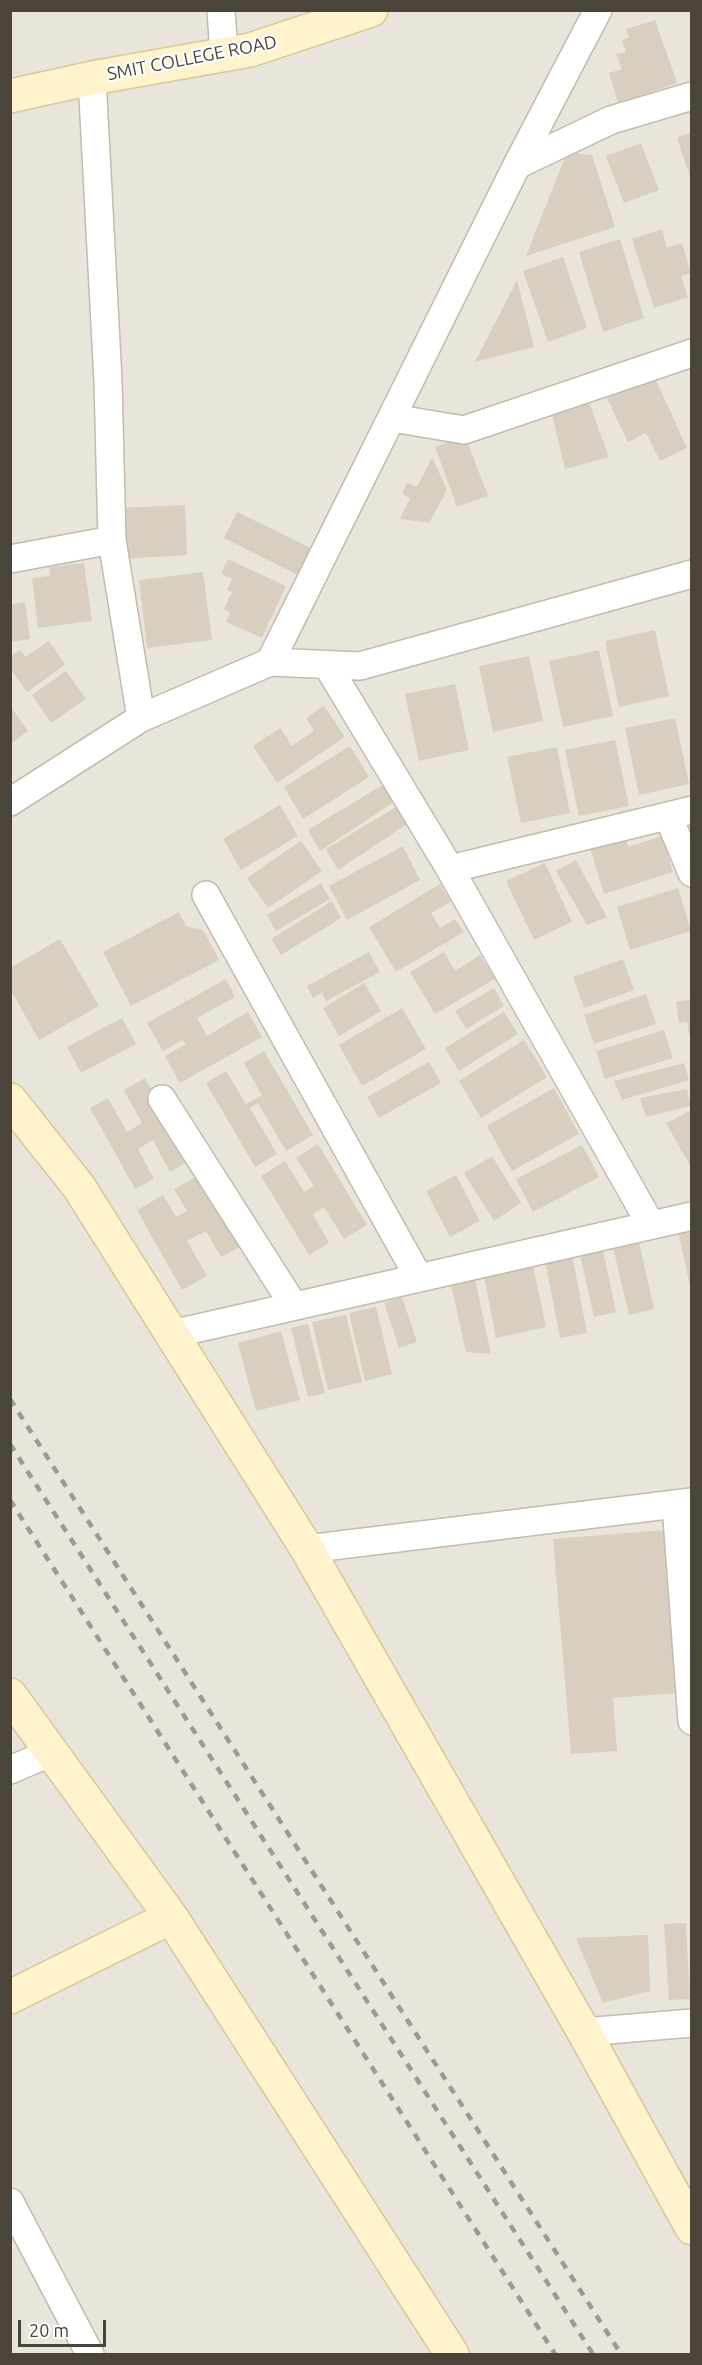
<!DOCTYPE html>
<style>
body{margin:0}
#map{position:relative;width:702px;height:2365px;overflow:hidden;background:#f6f3ec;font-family:Ubuntu,sans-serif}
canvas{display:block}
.frame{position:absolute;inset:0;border:12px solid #4b4439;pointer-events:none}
.scale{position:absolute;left:18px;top:2320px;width:88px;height:27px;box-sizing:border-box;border:3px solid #4b4439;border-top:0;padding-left:8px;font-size:18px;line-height:21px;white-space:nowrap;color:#4b4439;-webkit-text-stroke:4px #fff;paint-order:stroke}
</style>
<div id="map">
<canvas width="702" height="2365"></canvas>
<div class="frame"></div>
<div class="scale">20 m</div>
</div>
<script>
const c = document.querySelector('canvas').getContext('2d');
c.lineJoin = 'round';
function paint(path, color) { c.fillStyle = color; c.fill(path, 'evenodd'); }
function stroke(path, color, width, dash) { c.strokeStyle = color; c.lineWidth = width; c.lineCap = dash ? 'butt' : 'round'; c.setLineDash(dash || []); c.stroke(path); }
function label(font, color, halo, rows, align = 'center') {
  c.font = font + ' Ubuntu,sans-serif'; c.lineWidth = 4.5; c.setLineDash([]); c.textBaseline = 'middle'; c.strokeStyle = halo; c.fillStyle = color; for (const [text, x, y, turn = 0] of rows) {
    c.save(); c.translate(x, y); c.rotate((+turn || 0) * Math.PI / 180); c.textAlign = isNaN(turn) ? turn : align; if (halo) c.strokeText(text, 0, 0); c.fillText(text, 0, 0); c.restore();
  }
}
paint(new Path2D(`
 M 11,11 L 691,11 L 691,2354 L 11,2354 Z`), '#eae5da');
paint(new Path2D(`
 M 655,20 L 677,83 L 618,103 L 609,73 L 622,69 L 616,54 L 626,52 L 622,40 L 629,37 L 626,29 Z
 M 692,132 L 692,180 L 691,180 L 677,138 Z
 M 641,143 L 659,190 L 624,203 L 606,156 Z
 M 567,152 L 592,155 L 615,227 L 526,256 Z
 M 662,229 L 667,248 L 682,243 L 691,273 L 681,276 L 688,297 L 654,308 L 632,239 Z
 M 620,239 L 644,318 L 603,332 L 579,252 Z
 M 563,257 L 587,328 L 548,342 L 523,271 Z
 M 517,280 L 534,347 L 475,362 Z
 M 654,376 L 687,448 L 660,461 L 646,433 L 628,442 L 607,398 Z
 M 587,397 L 609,457 L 565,469 L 551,410 Z
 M 465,436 L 488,496 L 457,507 L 435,447 Z
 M 432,457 L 447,490 L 429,523 L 400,519 L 410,498 L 402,494 L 407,483 L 417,487 Z
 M 185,505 L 187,555 L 123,559 L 120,508 Z
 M 237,512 L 311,548 L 298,575 L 224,538 Z
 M 228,559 L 286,586 L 262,638 L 226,622 L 230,613 L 224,609 L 232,592 L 227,590 L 232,579 L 221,574 Z
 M 84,563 L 92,621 L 38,628 L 32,578 L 50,576 L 49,567 Z
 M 203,572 L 212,640 L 147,648 L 139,580 Z
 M 25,602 L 30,639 L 10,642 L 10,604 Z
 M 655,630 L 669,696 L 619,707 L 605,641 Z
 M 49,641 L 65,665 L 27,692 L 10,668 L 10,657 L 20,650 L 25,657 Z
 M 599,650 L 613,716 L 563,727 L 549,661 Z
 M 529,656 L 543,721 L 493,732 L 479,666 Z
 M 66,671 L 86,699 L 51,723 L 32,695 Z
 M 455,684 L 469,750 L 419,761 L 405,694 Z
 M 10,706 L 28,731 L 10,744 Z
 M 324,706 L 345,737 L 277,783 L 253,746 L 280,728 L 292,746 L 314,731 L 306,718 Z
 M 675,718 L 689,784 L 639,795 L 625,728 Z
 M 615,740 L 629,806 L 579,816 L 565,750 Z
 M 350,746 L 369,777 L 303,819 L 284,787 Z
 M 557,747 L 570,813 L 521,823 L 507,757 Z
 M 383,785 L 394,802 L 320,851 L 308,830 Z
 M 401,804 L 412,821 L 338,870 L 326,849 Z
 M 280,805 L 298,836 L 241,870 L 223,839 Z
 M 625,836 L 628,847 L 662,836 L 673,872 L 604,894 L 590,848 Z
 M 301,841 L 322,871 L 268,908 L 247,878 Z
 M 403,846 L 420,880 L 347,920 L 329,886 Z
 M 576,860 L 607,917 L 587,925 L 556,871 Z
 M 545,863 L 572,922 L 534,940 L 506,881 Z
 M 321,883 L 330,899 L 276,931 L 267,915 Z
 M 440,884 L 451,902 L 431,913 L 440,928 L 455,919 L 464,932 L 396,972 L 369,927 Z
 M 678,888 L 691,931 L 630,950 L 617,907 Z
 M 332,901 L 341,918 L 281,955 L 271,939 Z
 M 179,912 L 186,926 L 203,930 L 219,960 L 131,1006 L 103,952 Z
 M 60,939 L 99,1006 L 39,1040 L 10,989 L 10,968 Z
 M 369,952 L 380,972 L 326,1001 L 322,993 L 313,998 L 307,986 Z
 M 444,952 L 455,971 L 480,955 L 495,979 L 435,1014 L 410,972 Z
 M 623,959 L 634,990 L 584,1008 L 573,977 Z
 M 226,979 L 235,997 L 197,1018 L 207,1036 L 248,1012 L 262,1037 L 180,1083 L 165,1056 L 186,1044 L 183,1040 L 163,1051 L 147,1023 Z
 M 364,983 L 381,1011 L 339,1036 L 323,1008 Z
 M 494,988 L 504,1006 L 466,1029 L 455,1011 Z
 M 646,994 L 656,1024 L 594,1044 L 584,1015 Z
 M 692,999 L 692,1033 L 689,1034 L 687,1022 L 679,1023 L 676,1002 Z
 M 402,1008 L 426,1049 L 362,1086 L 339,1045 Z
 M 504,1012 L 518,1034 L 459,1071 L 445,1048 Z
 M 122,1018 L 136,1044 L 81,1073 L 67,1047 Z
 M 664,1030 L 673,1058 L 605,1079 L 596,1051 Z
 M 524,1040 L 547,1077 L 481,1118 L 459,1081 Z
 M 264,1051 L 313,1135 L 286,1151 L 258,1103 L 250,1108 L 277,1154 L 255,1167 L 206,1083 L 226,1071 L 246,1104 L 262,1095 L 244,1063 Z
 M 429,1062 L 441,1083 L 379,1118 L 367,1097 Z
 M 684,1063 L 689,1080 L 622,1100 L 614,1081 Z
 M 145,1078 L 191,1160 L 170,1172 L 153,1140 L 138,1149 L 154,1179 L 135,1189 L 90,1108 L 108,1098 L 127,1132 L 142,1123 L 124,1090 Z
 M 554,1088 L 579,1134 L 512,1171 L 487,1126 Z
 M 687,1089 L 691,1106 L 646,1117 L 640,1098 Z
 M 692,1110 L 692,1169 L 666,1123 Z
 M 318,1144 L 367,1225 L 344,1239 L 324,1207 L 313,1214 L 329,1243 L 309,1255 L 261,1176 L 285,1161 L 304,1192 L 314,1186 L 296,1158 Z
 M 582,1145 L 599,1177 L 533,1212 L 516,1179 Z
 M 492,1156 L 521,1203 L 494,1221 L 464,1173 Z
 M 199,1175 L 240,1247 L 221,1257 L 206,1231 L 187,1241 L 207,1276 L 182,1290 L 137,1210 L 163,1195 L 176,1217 L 187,1211 L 174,1189 Z
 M 456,1175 L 480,1221 L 450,1237 L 426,1191 Z
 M 692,1228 L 692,1291 L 691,1291 L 678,1231 Z
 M 637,1233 L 654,1309 L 629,1315 L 611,1239 Z
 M 602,1245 L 616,1312 L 594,1317 L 579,1250 Z
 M 572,1255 L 587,1333 L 560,1338 L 545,1260 Z
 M 532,1261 L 546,1327 L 496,1338 L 483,1271 Z
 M 475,1279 L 491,1354 L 466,1352 L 451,1284 Z
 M 402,1297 L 417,1342 L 399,1348 L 384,1303 Z
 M 376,1307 L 392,1374 L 365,1381 L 349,1313 Z
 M 346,1315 L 362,1382 L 328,1390 L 312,1322 Z
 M 308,1324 L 325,1393 L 308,1397 L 291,1328 Z
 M 281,1331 L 300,1400 L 256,1411 L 238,1343 Z
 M 665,1530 L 678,1693 L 613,1698 L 617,1751 L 571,1754 L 553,1539 Z
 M 686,1923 L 690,1999 L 669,2000 L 664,1924 Z
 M 648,1935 L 650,1991 L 603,2003 L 576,1938 Z`), '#d8cfc1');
const street = new Path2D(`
 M 221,10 L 224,54
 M 92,78 L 108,381 L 112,540 L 141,718
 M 517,165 L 611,120 L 692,96
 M 392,418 L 464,430 L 692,353
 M 10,559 L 112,540
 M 270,662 L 360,666 L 692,574
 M 327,665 L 450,869 L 651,1225
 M 10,802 L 141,718 L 270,662 L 517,165 L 598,10
 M 668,816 L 692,873
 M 450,869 L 692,810
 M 206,895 L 419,1278
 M 162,1099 L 294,1306
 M 172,1334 L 692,1216
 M 676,1504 L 692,1721
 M 307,1549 L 692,1502
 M 10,1770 L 52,1752
 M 584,2032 L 692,2023
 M 10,2202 L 90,2354`);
const secondary = new Path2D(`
 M 10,96 L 92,78 L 250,50 L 371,10
 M 10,1100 L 79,1187 L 307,1549 L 584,2032 L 692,2228
 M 10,1695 L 171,1917 L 452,2354
 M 10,1997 L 171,1917`);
stroke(street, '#c2bbae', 30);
stroke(secondary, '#d6c79b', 36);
stroke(street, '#fff', 27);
stroke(secondary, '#fff3cd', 33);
stroke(new Path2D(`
 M 10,1399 L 621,2354
 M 10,1444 L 593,2354
 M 10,1500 L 555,2354`), '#9a9a9a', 4.5, [8, 8]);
label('18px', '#4b4439', '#fff', [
 ["SMIT COLLEGE ROAD",192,58,-11]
]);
</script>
